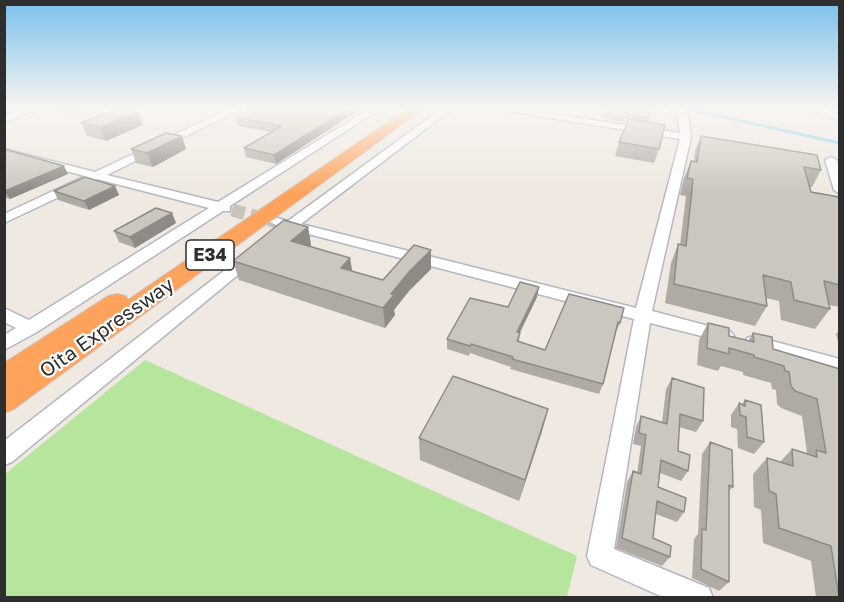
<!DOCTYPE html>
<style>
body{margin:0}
#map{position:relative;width:844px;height:602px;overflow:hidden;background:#efe9e1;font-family:"Golos Text",sans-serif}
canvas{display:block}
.frame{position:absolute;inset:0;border:6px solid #2e2e2e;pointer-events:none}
</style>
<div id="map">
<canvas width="844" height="602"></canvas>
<div class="frame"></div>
</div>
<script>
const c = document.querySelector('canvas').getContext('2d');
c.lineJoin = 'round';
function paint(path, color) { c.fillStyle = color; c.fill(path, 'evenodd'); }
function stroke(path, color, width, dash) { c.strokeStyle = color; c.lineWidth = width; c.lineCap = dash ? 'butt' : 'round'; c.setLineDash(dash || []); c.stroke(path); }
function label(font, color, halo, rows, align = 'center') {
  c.font = font + ' "Golos Text",sans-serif'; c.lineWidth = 4.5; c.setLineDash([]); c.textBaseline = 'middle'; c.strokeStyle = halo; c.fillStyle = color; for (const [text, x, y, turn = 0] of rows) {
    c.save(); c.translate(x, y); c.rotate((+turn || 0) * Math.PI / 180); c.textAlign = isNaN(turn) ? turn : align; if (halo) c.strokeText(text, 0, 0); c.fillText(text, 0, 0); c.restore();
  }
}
paint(new Path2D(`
 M 145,360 L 577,556 L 567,597 L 5,597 L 5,474 Z`), '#b6e59e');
stroke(new Path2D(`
 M 687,109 L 840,143`), '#75cff0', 3);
stroke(new Path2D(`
 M 232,210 L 277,222`), '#c8c4bd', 13, [13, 6]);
const minor = new Path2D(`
 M 25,109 L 39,109 L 4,122 L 4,116 Z
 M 229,109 L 241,109 L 107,175 L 218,202 L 369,109 L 380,109 L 230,206 L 230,211 L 223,211 L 37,332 L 4,350 L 4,335 L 16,328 L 4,322 L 4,308 L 29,320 L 209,208 L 97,179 L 4,223 L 4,214 L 85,176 L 4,155 L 4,149 L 95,172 Z
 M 441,109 L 452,109 L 301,224 L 636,308 L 680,139 L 496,109 L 519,109 L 680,133 L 678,117 L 669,109 L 680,109 L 688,116 L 691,137 L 652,311 L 731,332 L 734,336 L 731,340 L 725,342 L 650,323 L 614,549 L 709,588 L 713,598 L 665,598 L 591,565 L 587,556 L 634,319 L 293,230 L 284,234 L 279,233 L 277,230 L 280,227 L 270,222 L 277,218 L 288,221 Z
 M 807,109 L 822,109 L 840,114 L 840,120 Z
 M 831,157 L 837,160 L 840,169 L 840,194 L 834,190 L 825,160 Z
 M 252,252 L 257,253 L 259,256 L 257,259 L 12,462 L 4,465 L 4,441 L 247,253 Z
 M 753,336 L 840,359 L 840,373 L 747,348 L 744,343 L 747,338 Z`);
const highway = new Path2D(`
 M 407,109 L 423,109 L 14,409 L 4,413 L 4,363 L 108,296 L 117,294 L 126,296 L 128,300 Z`);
stroke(minor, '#b4b7c1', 3);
stroke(highway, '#c9c9c9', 2);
paint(minor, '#fff');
paint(highway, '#ffa35c');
paint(new Path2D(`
 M 46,109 L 82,109 L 71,113 Z
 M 298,109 L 356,109 L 356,112 L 276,164 L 246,157 L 244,148 L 271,132 L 238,126 L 236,117 Z
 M 604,109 L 633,109 L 629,119 L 630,120 L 632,115 L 652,111 L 648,122 L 659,149 L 654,163 L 615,156 L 619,142 L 628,122 L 602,118 Z
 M 81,123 L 143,125 L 106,141 L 87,136 Z
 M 701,136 L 821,170 L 812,187 L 810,187 L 811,192 L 840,199 L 840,307 L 829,305 L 830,309 L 815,329 L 781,320 L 779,301 L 766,298 L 767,306 L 755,326 L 665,303 L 671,263 L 678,244 L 680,245 L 686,196 L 680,195 L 684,178 L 691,161 L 694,162 L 695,151 Z
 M 4,149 L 68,174 L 10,199 L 4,197 Z
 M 131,149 L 186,149 L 153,167 L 136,163 Z
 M 115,186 L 119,195 L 89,210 L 58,200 L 54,191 Z
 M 172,213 L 176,223 L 135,248 L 119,242 L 114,231 Z
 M 308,227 L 311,245 L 310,247 L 350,258 L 352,271 L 383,280 L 431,250 L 431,269 L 409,291 L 394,310 L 395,315 L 385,328 L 239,280 L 233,261 Z
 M 539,287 L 537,297 L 520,333 L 519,342 L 545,350 L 569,294 L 620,323 L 616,332 L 615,332 L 603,384 L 599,394 L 510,369 L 511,367 L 470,353 L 469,356 L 447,349 L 447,339 L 508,307 Z
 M 708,323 L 729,336 L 748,341 L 753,333 L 773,349 L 840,369 L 840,597 L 816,597 L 811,561 L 763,543 L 761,510 L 754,507 L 753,474 L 767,458 L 780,462 L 792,449 L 807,453 L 802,416 L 781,408 L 777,404 L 776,390 L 772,389 L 771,383 L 743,375 L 743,372 L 721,366 L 718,371 L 697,365 L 699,340 Z
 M 840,330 L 840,348 L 836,334 Z
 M 672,378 L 703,421 L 696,432 L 679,427 L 678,451 L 688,471 L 681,481 L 660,473 L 658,487 L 684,512 L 677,522 L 656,514 L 653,538 L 670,557 L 662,566 L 616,548 L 627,482 L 633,471 L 637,473 L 641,446 L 633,444 L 636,427 L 641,416 L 662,423 L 666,389 Z
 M 745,400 L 764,442 L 754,454 L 738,448 L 737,429 L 731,427 L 731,415 L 739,403 L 742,404 Z
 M 548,409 L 542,431 L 519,501 L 420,460 L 419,438 Z
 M 710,442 L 733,487 L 729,491 L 729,582 L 719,591 L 692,578 L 694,539 L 698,534 L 702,454 Z`), '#afaba4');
paint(new Path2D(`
 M 70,109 L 82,109 L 71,113 Z
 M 348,109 L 356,109 L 356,112 L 276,164 L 274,155 Z
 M 138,112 L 143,125 L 106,141 L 100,127 Z
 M 182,136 L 186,149 L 153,167 L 147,153 Z
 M 64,166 L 68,174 L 10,199 L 5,191 Z
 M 115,186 L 119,195 L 89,210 L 84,201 Z
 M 172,213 L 176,223 L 135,248 L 130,237 Z
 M 308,227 L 311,245 L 295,260 L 291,241 Z
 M 431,250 L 431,269 L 409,291 L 394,310 L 395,315 L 385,328 L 383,308 L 391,294 L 409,272 Z
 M 350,258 L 353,277 L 341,268 Z
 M 539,287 L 537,297 L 515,342 L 517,332 Z
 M 548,409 L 542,431 L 519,501 L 525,480 Z`), '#8e8b86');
const building = new Path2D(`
 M 118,109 L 137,109 L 138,112 L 100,127 L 81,123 Z
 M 252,109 L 296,110 L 298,109 L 348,109 L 274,155 L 244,148 L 282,126 L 236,117 Z
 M 634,109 L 637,109 L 652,111 L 649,117 L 632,115 Z
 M 629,119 L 665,125 L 659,149 L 619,142 Z
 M 166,133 L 182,136 L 147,153 L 131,149 Z
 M 701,136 L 817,155 L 821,170 L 804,167 L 811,192 L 839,197 L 840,199 L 840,285 L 824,281 L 830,309 L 794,300 L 791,282 L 763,275 L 767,306 L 674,284 L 678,244 L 686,246 L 693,179 L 687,178 L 691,161 L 697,162 Z
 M 4,149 L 64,166 L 5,191 Z
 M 85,177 L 115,186 L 84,201 L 54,191 Z
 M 156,208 L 172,213 L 130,237 L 114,231 Z
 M 284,220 L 308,227 L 291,241 L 350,258 L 341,268 L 383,280 L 414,245 L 431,250 L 409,272 L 391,294 L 394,295 L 383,308 L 233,261 Z
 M 520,282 L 539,287 L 517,332 L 520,333 L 517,341 L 545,350 L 569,294 L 624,308 L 620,323 L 618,322 L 603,384 L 512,359 L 513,357 L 471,344 L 470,346 L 447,339 L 470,298 L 508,307 Z
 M 708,323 L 729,328 L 729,336 L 754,342 L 753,333 L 772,337 L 773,349 L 840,369 L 840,597 L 839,597 L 831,546 L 779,528 L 776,494 L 769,491 L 767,458 L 793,466 L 792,449 L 817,457 L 816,450 L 826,453 L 817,399 L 795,391 L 791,386 L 789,372 L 785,371 L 784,366 L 754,357 L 754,355 L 729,348 L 729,354 L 707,348 Z
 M 453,376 L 548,409 L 525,480 L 419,438 Z
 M 672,378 L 704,388 L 703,421 L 680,414 L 678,451 L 690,455 L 688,471 L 661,460 L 658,487 L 686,498 L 684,512 L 657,501 L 653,538 L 671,546 L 670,557 L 622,538 L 633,471 L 641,474 L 646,435 L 639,433 L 641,416 L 667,424 Z
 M 745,400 L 761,405 L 764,442 L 747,437 L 746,417 L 740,415 L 739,403 L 745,406 Z
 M 710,442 L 732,450 L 733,487 L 729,485 L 729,582 L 701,569 L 702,529 L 706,530 Z`);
paint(building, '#cbc7bf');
stroke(building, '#8e8b86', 1.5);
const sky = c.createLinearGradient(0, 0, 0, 193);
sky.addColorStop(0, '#7abfeb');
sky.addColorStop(0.56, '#f8f5f2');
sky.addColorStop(1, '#f8f5f200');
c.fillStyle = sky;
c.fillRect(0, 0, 844, 193);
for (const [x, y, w] of [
 [210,255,48]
]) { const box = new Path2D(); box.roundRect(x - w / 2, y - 15, w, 30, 4.5); c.fillStyle = '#fff'; c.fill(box); stroke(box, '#2e2e2e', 1.5); }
label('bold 18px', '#2e2e2e', null, [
 ["E34",210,255]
]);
label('20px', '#2e2e2e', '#fff', [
 ["Oita Expressway",107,328,-35]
]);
</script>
